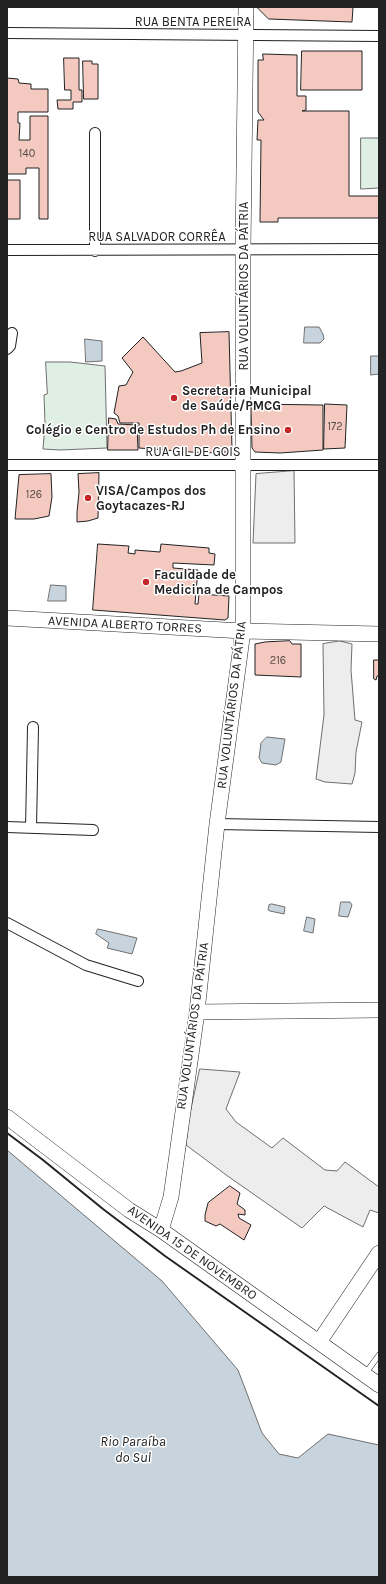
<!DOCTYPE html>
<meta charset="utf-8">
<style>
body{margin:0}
#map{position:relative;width:386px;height:1584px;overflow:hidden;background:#fff;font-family:Karla,sans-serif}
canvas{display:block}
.frame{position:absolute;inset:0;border:8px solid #222;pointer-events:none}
</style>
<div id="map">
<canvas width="386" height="1584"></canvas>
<div class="frame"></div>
</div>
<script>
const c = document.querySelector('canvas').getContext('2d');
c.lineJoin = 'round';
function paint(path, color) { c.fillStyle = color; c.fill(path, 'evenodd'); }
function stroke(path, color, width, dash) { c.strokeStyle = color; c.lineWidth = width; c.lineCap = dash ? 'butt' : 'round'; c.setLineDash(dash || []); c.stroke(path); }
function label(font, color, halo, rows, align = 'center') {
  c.font = font + ' Karla,sans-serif'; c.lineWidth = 3; c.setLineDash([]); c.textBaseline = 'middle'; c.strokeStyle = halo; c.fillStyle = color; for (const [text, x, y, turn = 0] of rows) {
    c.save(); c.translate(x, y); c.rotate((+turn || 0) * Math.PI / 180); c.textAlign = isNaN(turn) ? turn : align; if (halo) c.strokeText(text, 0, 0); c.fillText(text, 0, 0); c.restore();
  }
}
const green = new Path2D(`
 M 361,138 L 379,138 L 379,188 L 361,189 Z
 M 46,362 L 70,362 L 105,366 L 107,448 L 60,450 L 43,449 L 45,424 L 44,395 L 47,394 Z`);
paint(green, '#e0efe3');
stroke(green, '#6f6f6f', 1);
const parking = new Path2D(`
 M 294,471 L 295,543 L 253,543 L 256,474 Z
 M 340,641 L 352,644 L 351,670 L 355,720 L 362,722 L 356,752 L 355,773 L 352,784 L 325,782 L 316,779 L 324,715 L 323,644 Z
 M 200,1069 L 240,1072 L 226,1109 L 236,1122 L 272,1148 L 283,1138 L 325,1170 L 337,1171 L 345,1162 L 379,1187 L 379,1213 L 370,1210 L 363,1227 L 324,1206 L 302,1228 L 229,1177 L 186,1145 L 189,1118 Z`);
paint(parking, '#ededed');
stroke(parking, '#6f6f6f', 1);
const water = new Path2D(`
 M 305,327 L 319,327 L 323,334 L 324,339 L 320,343 L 304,343 Z
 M 85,339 L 102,341 L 102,361 L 86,362 Z
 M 371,356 L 379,356 L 379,374 L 371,375 Z
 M 51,585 L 66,586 L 66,601 L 48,601 Z
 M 267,737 L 285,739 L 281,762 L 276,765 L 262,763 L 259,758 L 261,743 Z
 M 341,902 L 350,902 L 352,905 L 348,917 L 339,916 Z
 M 272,904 L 285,907 L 284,914 L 270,911 L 268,910 L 269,905 Z
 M 307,917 L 315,919 L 313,933 L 304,931 Z
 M 98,929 L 137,938 L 132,954 L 107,948 L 109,943 L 96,934 Z
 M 7,1150 L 162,1281 L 238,1370 L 262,1433 L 279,1454 L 298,1458 L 328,1434 L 379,1445 L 379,1577 L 7,1577 Z`);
paint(water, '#c7d3dd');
stroke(water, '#6f6f6f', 1);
const building = new Path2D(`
 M 257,7 L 353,7 L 352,22 L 269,19 Z
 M 302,51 L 362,51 L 362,90 L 301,90 Z
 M 263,54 L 297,55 L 297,96 L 306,96 L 306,110 L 302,111 L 349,111 L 349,196 L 379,196 L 379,218 L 278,218 L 278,222 L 260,222 L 261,140 L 257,140 L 258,120 L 264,120 L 258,112 L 258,60 L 263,60 Z
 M 64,58 L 79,58 L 79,90 L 82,90 L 82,102 L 73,102 L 73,109 L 58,109 L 57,100 L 71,100 L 71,90 L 65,90 Z
 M 83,61 L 92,61 L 92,64 L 98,64 L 98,99 L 84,99 Z
 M 7,69 L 7,78 L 18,79 L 19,83 L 31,84 L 31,89 L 48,89 L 48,112 L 18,112 L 18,123 L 20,123 L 19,140 L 30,140 L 30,116 L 48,116 L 48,219 L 39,219 L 39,168 L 26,168 L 26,174 L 7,174 Z
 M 7,180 L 20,180 L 20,219 L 7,219 Z
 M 229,332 L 232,449 L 227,452 L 204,453 L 139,448 L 139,423 L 120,423 L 118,416 L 114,413 L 119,386 L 126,385 L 133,372 L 122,358 L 143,337 L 175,372 L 181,371 L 202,363 L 200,333 Z
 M 252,404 L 323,405 L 323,450 L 280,453 L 255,452 L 252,448 L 251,411 Z
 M 325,404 L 347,405 L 345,448 L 324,449 Z
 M 109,418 L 116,419 L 118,424 L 137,425 L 138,450 L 108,450 Z
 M 99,473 L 98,518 L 88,521 L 77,522 L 77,512 L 79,492 L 78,474 Z
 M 51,474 L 52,497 L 49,516 L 34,519 L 15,519 L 19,475 Z
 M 98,544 L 129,546 L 128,553 L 135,554 L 135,550 L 160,552 L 161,544 L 209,548 L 209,553 L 215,554 L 214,565 L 173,563 L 173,568 L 198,570 L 195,604 L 198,604 L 199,594 L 229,596 L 228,618 L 225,620 L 93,610 Z
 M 290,641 L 292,644 L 301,644 L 301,677 L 255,675 L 255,644 L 265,642 Z
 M 374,660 L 379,660 L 379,676 L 377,676 L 376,680 L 374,679 Z
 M 230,1186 L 240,1193 L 237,1204 L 245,1210 L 245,1215 L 238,1214 L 239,1218 L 251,1225 L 244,1240 L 220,1224 L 216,1226 L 205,1221 L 205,1215 L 208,1203 Z`);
paint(building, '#f3c9c0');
stroke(building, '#222', 1);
const lane = new Path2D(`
 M 365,1374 L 379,1355`);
const street = new Path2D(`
 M 7,33 L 379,36
 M 95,133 L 95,251
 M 7,250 L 379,249
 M 7,349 L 10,346 L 12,333
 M 7,465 L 379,465
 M 217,824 L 379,827
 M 7,827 L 93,830
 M 31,828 L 33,727
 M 7,923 L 86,965 L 138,981`);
const secondary = new Path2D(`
 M 7,618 L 243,631 L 379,634
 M 197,1012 L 379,1010
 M 7,1117 L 129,1210 L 161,1230 L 379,1385
 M 161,1230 L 171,1197 L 197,1012 L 217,824 L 243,631 L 243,250 L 246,7
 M 319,1342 L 379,1253`);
stroke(lane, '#222', 6);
stroke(street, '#222', 12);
stroke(secondary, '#222', 16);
stroke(lane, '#fff', 5);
stroke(street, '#fff', 10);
stroke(secondary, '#fff', 15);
stroke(new Path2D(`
 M 7,1133 L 43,1160 L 103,1209 L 165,1256 L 379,1406`), '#222', 2);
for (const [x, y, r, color] of [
 [174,398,4,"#c62828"],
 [288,430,4,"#c62828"],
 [88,498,4,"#c62828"],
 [146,582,4,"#c62828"]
]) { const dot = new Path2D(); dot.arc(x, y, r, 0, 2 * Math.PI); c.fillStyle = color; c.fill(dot); stroke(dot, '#fff', 1.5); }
label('11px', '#564c4a', null, [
 ["140",27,154],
 ["172",335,427],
 ["126",34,495],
 ["216",278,661]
]);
label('13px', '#222', '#fff', [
 ["RUA BENTA PEREIRA",193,22],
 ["RUA SALVADOR CORRÊA",157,237],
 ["RUA VOLUNTÁRIOS DA PÁTRIA",244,286,-90],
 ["RUA GIL DE GOIS",193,452],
 ["AVENIDA ALBERTO TORRES",125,625,3],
 ["RUA VOLUNTÁRIOS DA PÁTRIA",232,705,-83],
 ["RUA VOLUNTÁRIOS DA PÁTRIA",193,1026,-82],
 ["AVENIDA 15 DE NOVEMBRO",192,1253,35]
]);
label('bold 13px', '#222', '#fff', [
 ["Secretaria Municipal",182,391],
 ["de Saúde/PMCG",182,406],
 ["Colégio e Centro de Estudos Ph de Ensino",280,430,"right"],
 ["VISA/Campos dos",96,491],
 ["Goytacazes-RJ",96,506],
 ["Faculdade de",154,575],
 ["Medicina de Campos",154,590]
], 'left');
label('italic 14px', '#222', '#fff', [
 ["Rio Paraíba",133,1442],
 ["do Sul",133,1458]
]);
</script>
